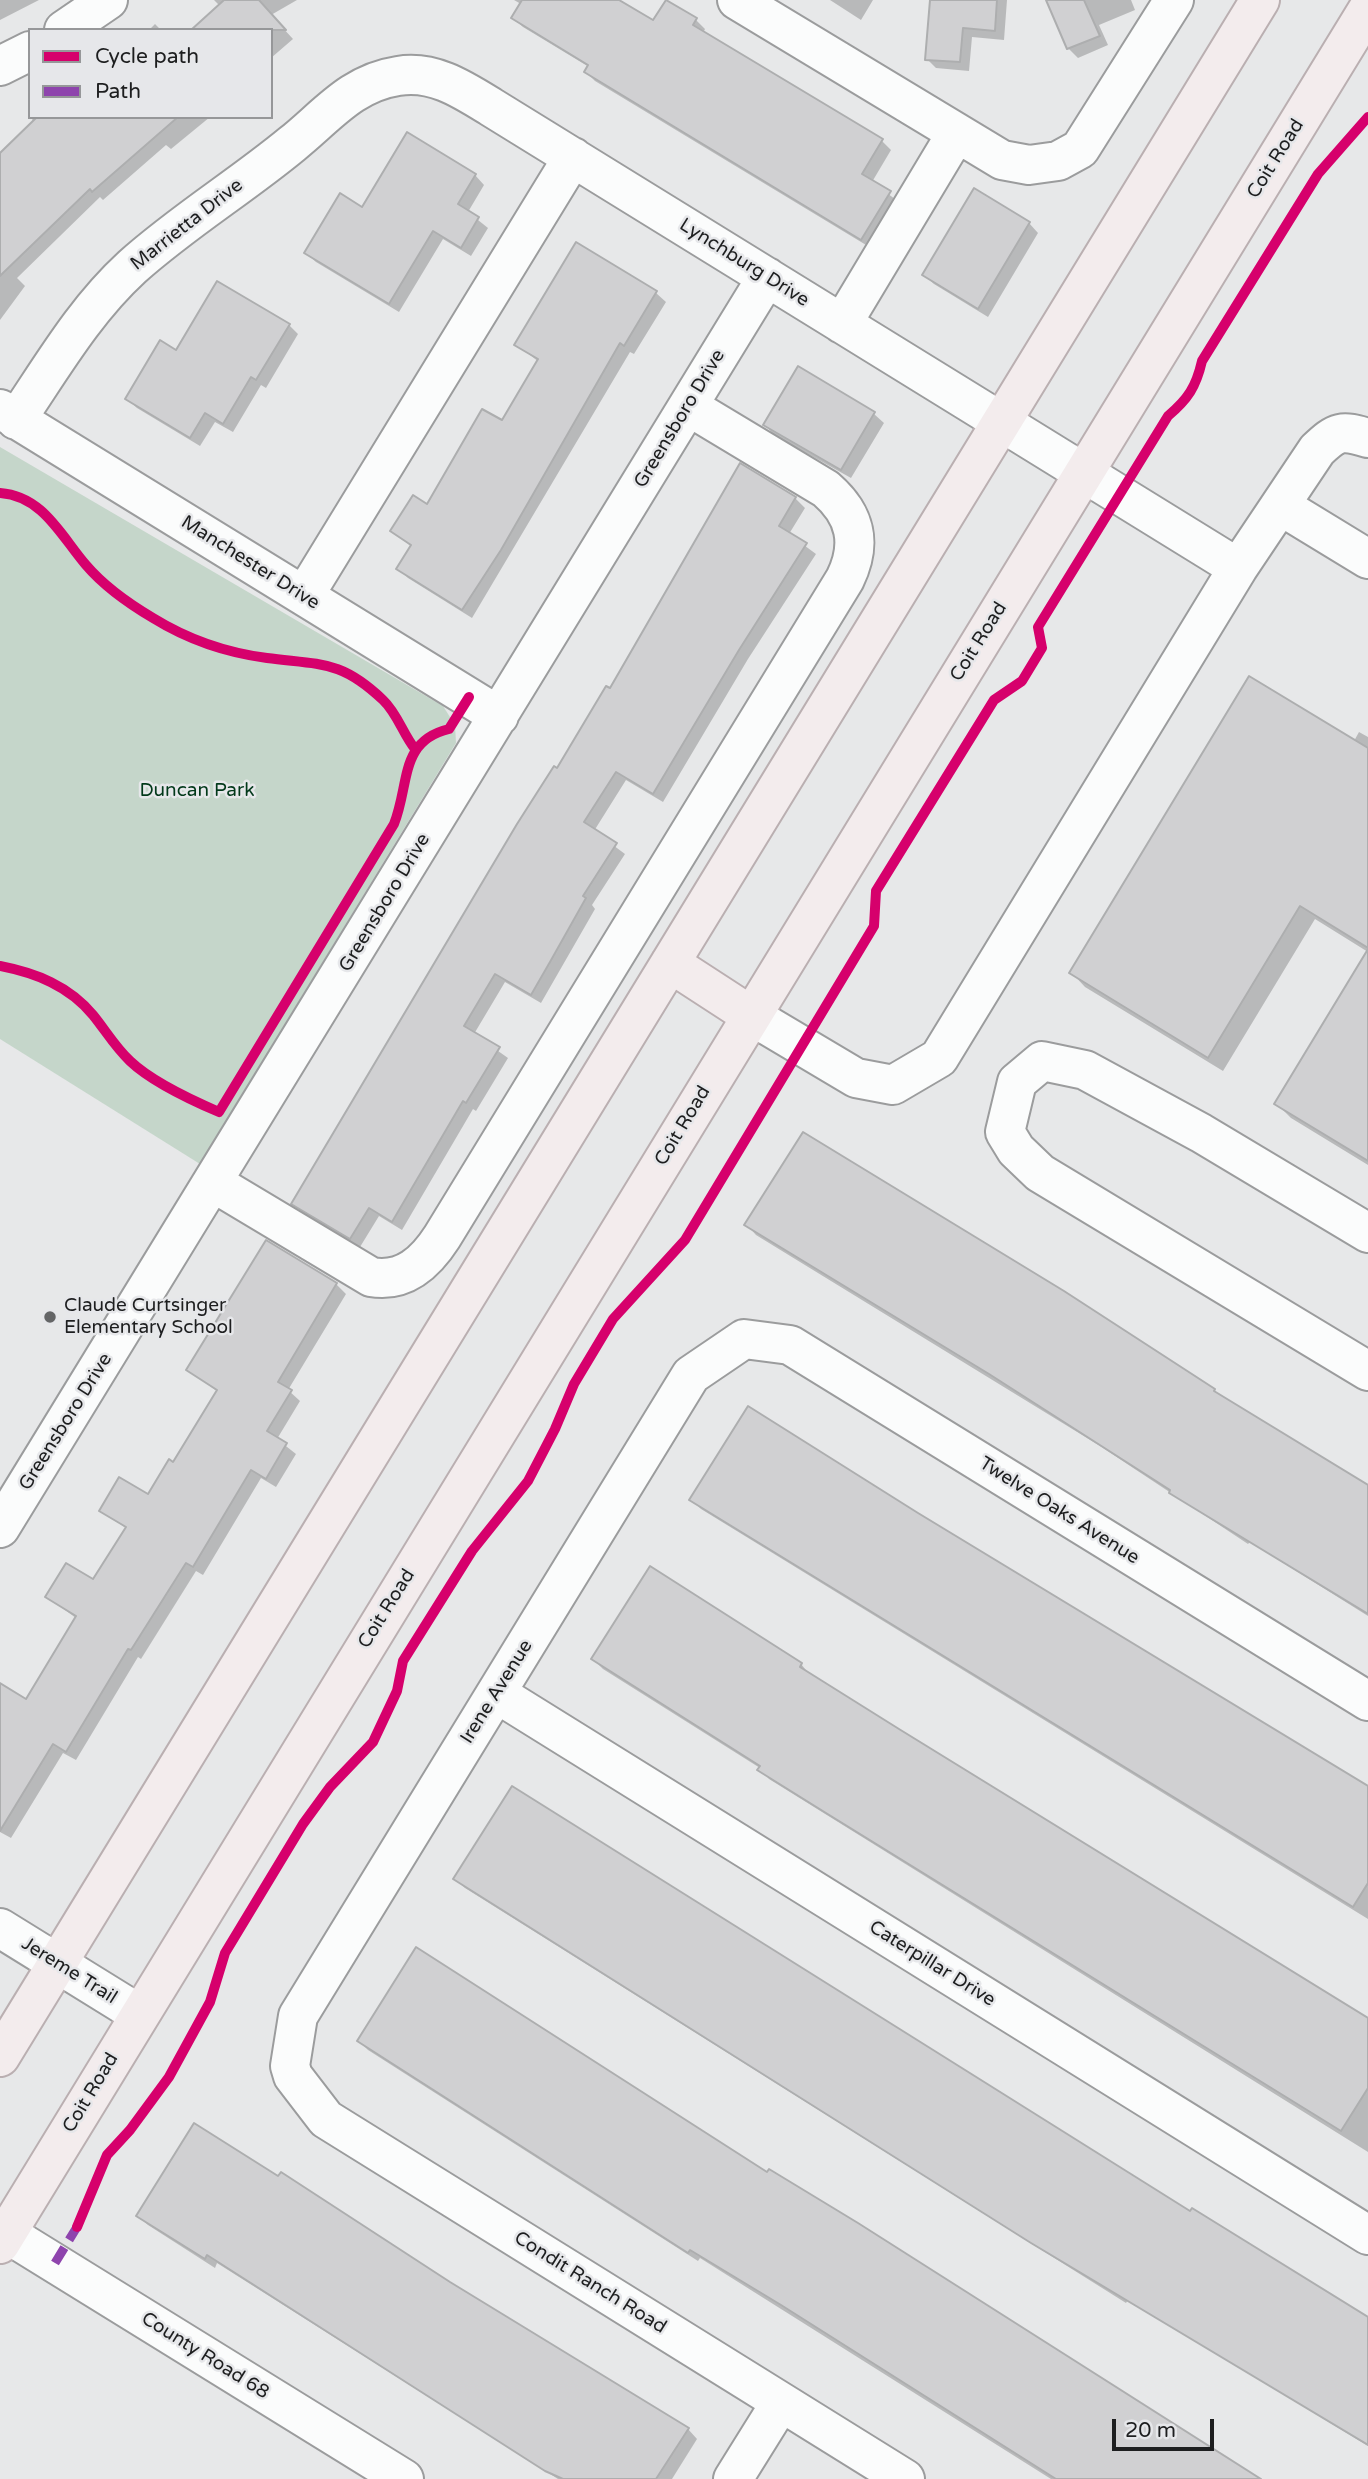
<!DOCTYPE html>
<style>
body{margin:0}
#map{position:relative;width:1368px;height:2479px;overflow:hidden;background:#e7e8e9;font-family:"Varela Round",sans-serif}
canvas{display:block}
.legend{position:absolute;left:28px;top:28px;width:245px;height:91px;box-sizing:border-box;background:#e6e7ea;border:2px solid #969799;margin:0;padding:9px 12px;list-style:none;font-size:21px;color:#1d1e1f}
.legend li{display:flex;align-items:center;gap:14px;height:35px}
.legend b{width:35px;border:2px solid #969799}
.scale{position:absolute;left:1112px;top:2419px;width:102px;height:32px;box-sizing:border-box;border:4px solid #1d1e1f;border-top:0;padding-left:9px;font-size:21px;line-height:24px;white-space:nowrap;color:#1d1e1f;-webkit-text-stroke:5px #e6e7ea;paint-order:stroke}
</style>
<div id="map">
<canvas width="1368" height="2479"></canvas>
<ul class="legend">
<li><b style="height:9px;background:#d6006c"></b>Cycle path</li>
<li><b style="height:9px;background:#8e44ad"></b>Path</li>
</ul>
<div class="scale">20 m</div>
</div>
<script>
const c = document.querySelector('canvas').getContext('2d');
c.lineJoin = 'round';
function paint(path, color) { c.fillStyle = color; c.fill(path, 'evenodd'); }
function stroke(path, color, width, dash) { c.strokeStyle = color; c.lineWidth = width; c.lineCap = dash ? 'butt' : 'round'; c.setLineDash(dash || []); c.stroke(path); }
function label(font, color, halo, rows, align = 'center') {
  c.font = font + ' "Varela Round",sans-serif'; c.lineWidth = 5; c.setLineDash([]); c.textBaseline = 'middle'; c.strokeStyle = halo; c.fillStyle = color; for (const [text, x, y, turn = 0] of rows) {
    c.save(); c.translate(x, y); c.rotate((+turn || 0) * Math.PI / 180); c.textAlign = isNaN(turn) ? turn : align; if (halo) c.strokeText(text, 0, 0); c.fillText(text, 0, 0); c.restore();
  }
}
paint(new Path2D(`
 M 0,447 L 443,706 L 455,725 L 456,743 L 200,1164 L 0,1039 Z`), '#c5d6ca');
paint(new Path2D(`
 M 0,0 L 39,0 L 0,20 Z
 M 214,0 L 297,0 L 271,15 L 293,39 L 271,58 L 271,30 L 220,6 Z
 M 514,0 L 617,0 L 654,23 L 666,2 L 696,20 L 705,29 L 703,33 L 882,141 L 891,150 L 872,182 L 899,202 L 871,248 L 595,81 L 586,72 L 589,67 L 523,27 L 513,18 L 521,4 Z
 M 830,0 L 873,0 L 861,20 Z
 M 931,0 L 1007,0 L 1004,40 L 972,37 L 969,71 L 936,68 L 927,59 Z
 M 1048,0 L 1131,0 L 1135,10 L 1099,25 L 1108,45 L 1078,58 L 1068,48 Z
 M 155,24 L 161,30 L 149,30 Z
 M 34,117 L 210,117 L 171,149 L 166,145 L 103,200 L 100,197 L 17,278 L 25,286 L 0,320 L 0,155 L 34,122 L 32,120 Z
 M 475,175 L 484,185 L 468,212 L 488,228 L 471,256 L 443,239 L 399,312 L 316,262 L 306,253 L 363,209 Z
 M 1029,223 L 1038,233 L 988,317 L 934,284 L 924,275 Z
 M 577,245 L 656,293 L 666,302 L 634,354 L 630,352 L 472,618 L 408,578 L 398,568 L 412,547 L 392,531 L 428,506 L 502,423 L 539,362 L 517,345 Z
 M 289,325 L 298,334 L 266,388 L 261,385 L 233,432 L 215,422 L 200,446 L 137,408 L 127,399 L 177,352 Z
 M 799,369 L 874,414 L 884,423 L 851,478 L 774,435 L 765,425 Z
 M 795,498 L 805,508 L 789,534 L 816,554 L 748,659 L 663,802 L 626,780 L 594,831 L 625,854 L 592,905 L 595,909 L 541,1003 L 505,982 L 474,1034 L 508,1058 L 476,1111 L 473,1109 L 402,1230 L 379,1216 L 360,1247 L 303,1213 L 293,1203 L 558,770 L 610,690 Z
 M 1359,732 L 1368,737 L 1368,952 L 1315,919 L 1223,1071 L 1085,987 L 1071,972 L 1354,741 Z
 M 1368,953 L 1368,1165 L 1291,1118 L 1276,1103 Z
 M 747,1225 L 1214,1390 L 1224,1400 L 1368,1486 L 1368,1616 L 1250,1542 L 1248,1544 L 1100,1446 L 756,1235 Z
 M 336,1284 L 346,1294 L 288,1390 L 300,1401 L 277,1439 L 296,1454 L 276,1487 L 261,1478 L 203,1575 L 196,1571 L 141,1659 L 138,1657 L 76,1760 L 63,1753 L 11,1838 L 0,1832 L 0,1685 L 27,1701 L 76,1618 L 47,1597 L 93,1582 L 127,1529 L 101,1510 L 148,1496 L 174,1464 L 218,1392 L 188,1370 Z
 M 691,1499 L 917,1515 L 1368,1788 L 1368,1919 L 701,1509 Z
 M 593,1659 L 801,1664 L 810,1675 L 1368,2020 L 1368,2152 L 769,1779 L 760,1768 L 603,1669 Z
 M 455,1879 L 1190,2214 L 1192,2210 L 1368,2317 L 1368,2446 L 1128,2300 L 1126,2303 L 465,1888 Z
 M 359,2041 L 768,2174 L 1258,2479 L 1051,2479 L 700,2258 L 698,2261 L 368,2050 Z
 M 138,2216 L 449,2283 L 688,2429 L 697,2439 L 672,2479 L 558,2479 L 217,2263 L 215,2268 L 148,2225 Z`), '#0003');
const building = new Path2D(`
 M 224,0 L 259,0 L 286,30 L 191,30 Z
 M 522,0 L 619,0 L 653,20 L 666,0 L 697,18 L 693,25 L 883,139 L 862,174 L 891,191 L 861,240 L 584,72 L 588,65 L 511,18 Z
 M 930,0 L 997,0 L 995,31 L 963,28 L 960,62 L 925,60 Z
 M 1046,0 L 1084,0 L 1100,36 L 1067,49 Z
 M 37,117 L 178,117 L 92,192 L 90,189 L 0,276 L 0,153 Z
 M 407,132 L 476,174 L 458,204 L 479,217 L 461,248 L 433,231 L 389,304 L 304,253 L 340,193 L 362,207 Z
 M 974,188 L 1030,222 L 978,309 L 922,275 Z
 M 576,242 L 657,291 L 624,346 L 620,343 L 501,550 L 462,610 L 396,569 L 411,545 L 390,531 L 413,495 L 427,504 L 482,409 L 502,420 L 538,359 L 514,345 Z
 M 217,281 L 290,324 L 256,380 L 251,377 L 223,424 L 205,413 L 190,438 L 125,399 L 160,340 L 176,350 Z
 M 798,366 L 875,412 L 841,470 L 763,425 Z
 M 740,463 L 796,497 L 779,526 L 807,543 L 739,650 L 653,794 L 616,772 L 584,822 L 617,843 L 583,896 L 586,898 L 550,962 L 531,995 L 495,974 L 464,1026 L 500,1047 L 466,1103 L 463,1101 L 392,1222 L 369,1208 L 350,1239 L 291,1204 L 517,824 L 554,766 L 557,768 L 606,686 L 610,688 Z
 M 1249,676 L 1368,748 L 1368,948 L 1300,906 L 1208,1058 L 1069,973 Z
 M 1368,949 L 1368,1161 L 1274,1104 Z
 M 803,1132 L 1064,1291 L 1215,1389 L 1214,1391 L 1368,1485 L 1368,1614 L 1169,1493 L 1170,1490 L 989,1374 L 744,1225 Z
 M 266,1240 L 337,1283 L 278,1382 L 292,1390 L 267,1431 L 287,1443 L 266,1479 L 251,1470 L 193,1567 L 186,1563 L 131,1650 L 128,1649 L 66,1752 L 53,1744 L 0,1831 L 0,1683 L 26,1699 L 76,1616 L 45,1597 L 66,1563 L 93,1579 L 126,1527 L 99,1511 L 119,1477 L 148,1494 L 169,1459 L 173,1462 L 217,1390 L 186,1370 Z
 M 748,1406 L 918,1513 L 1368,1786 L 1368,1883 L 1353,1907 L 689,1500 Z
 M 650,1566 L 802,1663 L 800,1667 L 899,1729 L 1368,2018 L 1368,2088 L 1341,2131 L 826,1813 L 757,1770 L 760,1766 L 591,1659 Z
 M 512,1786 L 1190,2211 L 1192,2208 L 1368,2317 L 1368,2445 L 1031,2243 L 453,1879 Z
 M 416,1947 L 767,2172 L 769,2169 L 858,2223 L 1261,2479 L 1056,2479 L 781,2305 L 690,2250 L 688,2253 L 357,2041 Z
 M 194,2123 L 278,2176 L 281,2172 L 450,2282 L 689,2428 L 656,2479 L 563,2479 L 545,2471 L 207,2255 L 205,2259 L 136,2216 Z`);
paint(building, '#d0d0d2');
stroke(building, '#adaeaf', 2);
const minor = new Path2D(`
 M 737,0 L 1002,160 L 1029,165 L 1058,161 L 1080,149 L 1174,0
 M 64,30 L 108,0
 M 0,66 L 30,51
 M 842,324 L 956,134
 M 0,409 L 499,716
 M 16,420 C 52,367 84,311 132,267 C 182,222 240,187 292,144 C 326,117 351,83 398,76 C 433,70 462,89 491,107 L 1238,568 L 939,1058 L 893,1085 L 856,1078 L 750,1015
 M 1281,506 L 1368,559
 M 1238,568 L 1317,450 C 1337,431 1341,430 1368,438
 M 304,596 L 573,157
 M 214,1183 L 371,1277 C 404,1283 426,1262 442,1237 L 845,579 C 862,544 856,515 826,489 L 688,406
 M 1368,1233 L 1201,1133 L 1085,1070 L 1042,1061 L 1017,1082 L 1005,1132 L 1016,1150 L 1040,1173 L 1368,1371
 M 0,1528 L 767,277
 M 496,1693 L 1368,2235
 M 0,1928 L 139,2014
 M 6,2233 L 404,2479
 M 733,2479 L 781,2402
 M 905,2479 L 326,2119 L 293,2076 L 290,2066 L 298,2016 L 691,1375 L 744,1339 L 790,1345 L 1368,1701`);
const major = new Path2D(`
 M 670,963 L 750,1015
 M 0,2057 L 1260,0
 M 0,2244 L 1368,9`);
stroke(minor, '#9b9c9d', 42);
stroke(major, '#baafb1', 42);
stroke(minor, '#fbfcfc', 38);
stroke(major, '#f3eced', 38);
stroke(new Path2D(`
 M 55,2263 L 77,2227`), '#8e44ad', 9, [18, 9]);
stroke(new Path2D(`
 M 0,493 C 43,496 61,536 86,565 C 103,585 131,605 153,618 C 187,639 228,653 267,658 C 321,665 341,660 383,700 C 397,713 403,734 415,749
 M 0,966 C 36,973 69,986 93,1015 C 106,1031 115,1047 130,1061 C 152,1082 191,1100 219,1112 L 394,824 C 410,784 399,741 449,729 L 469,697
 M 77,2227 L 107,2155 L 130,2130 L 169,2077 L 210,2002 L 225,1953 L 303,1824 L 330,1787 L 373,1742 L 397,1691 L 403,1661 L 472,1551 L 528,1481 L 555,1429 L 574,1384 L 613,1319 L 685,1240 L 874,926 L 876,891 L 994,700 L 1022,681 L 1042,648 L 1038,627 L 1168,416 C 1188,399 1196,387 1202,361 L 1318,174 L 1368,117`), '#d6006c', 10);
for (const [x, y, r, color] of [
 [50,1317,7,"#646566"]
]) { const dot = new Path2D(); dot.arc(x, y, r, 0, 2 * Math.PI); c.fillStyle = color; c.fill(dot); stroke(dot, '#e6e7ea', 2.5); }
label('19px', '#1d1e1f', '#e6e7ea', [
 ["Coit Road",1276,159,-58],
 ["Marrietta Drive",187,225,-38],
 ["Lynchburg Drive",744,263,32],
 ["Greensboro Drive",680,419,-59],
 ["Manchester Drive",250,563,32],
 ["Coit Road",979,642,-58],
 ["Greensboro Drive",385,903,-59],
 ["Coit Road",683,1126,-59],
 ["Greensboro Drive",66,1422,-58],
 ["Twelve Oaks Avenue",1059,1511,32],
 ["Coit Road",387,1609,-58],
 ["Irene Avenue",497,1692,-58],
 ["Caterpillar Drive",932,1964,32],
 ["Jereme Trail",69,1971,32],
 ["Coit Road",91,2093,-59],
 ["Condit Ranch Road",590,2283,32],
 ["County Road 68",205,2356,32]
]);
label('19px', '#02391a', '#e6e7ea', [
 ["Duncan Park",197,791]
]);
label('19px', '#1d1e1f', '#e6e7ea', [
 ["Claude Curtsinger",64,1306],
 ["Elementary School",64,1328]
], 'left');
</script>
